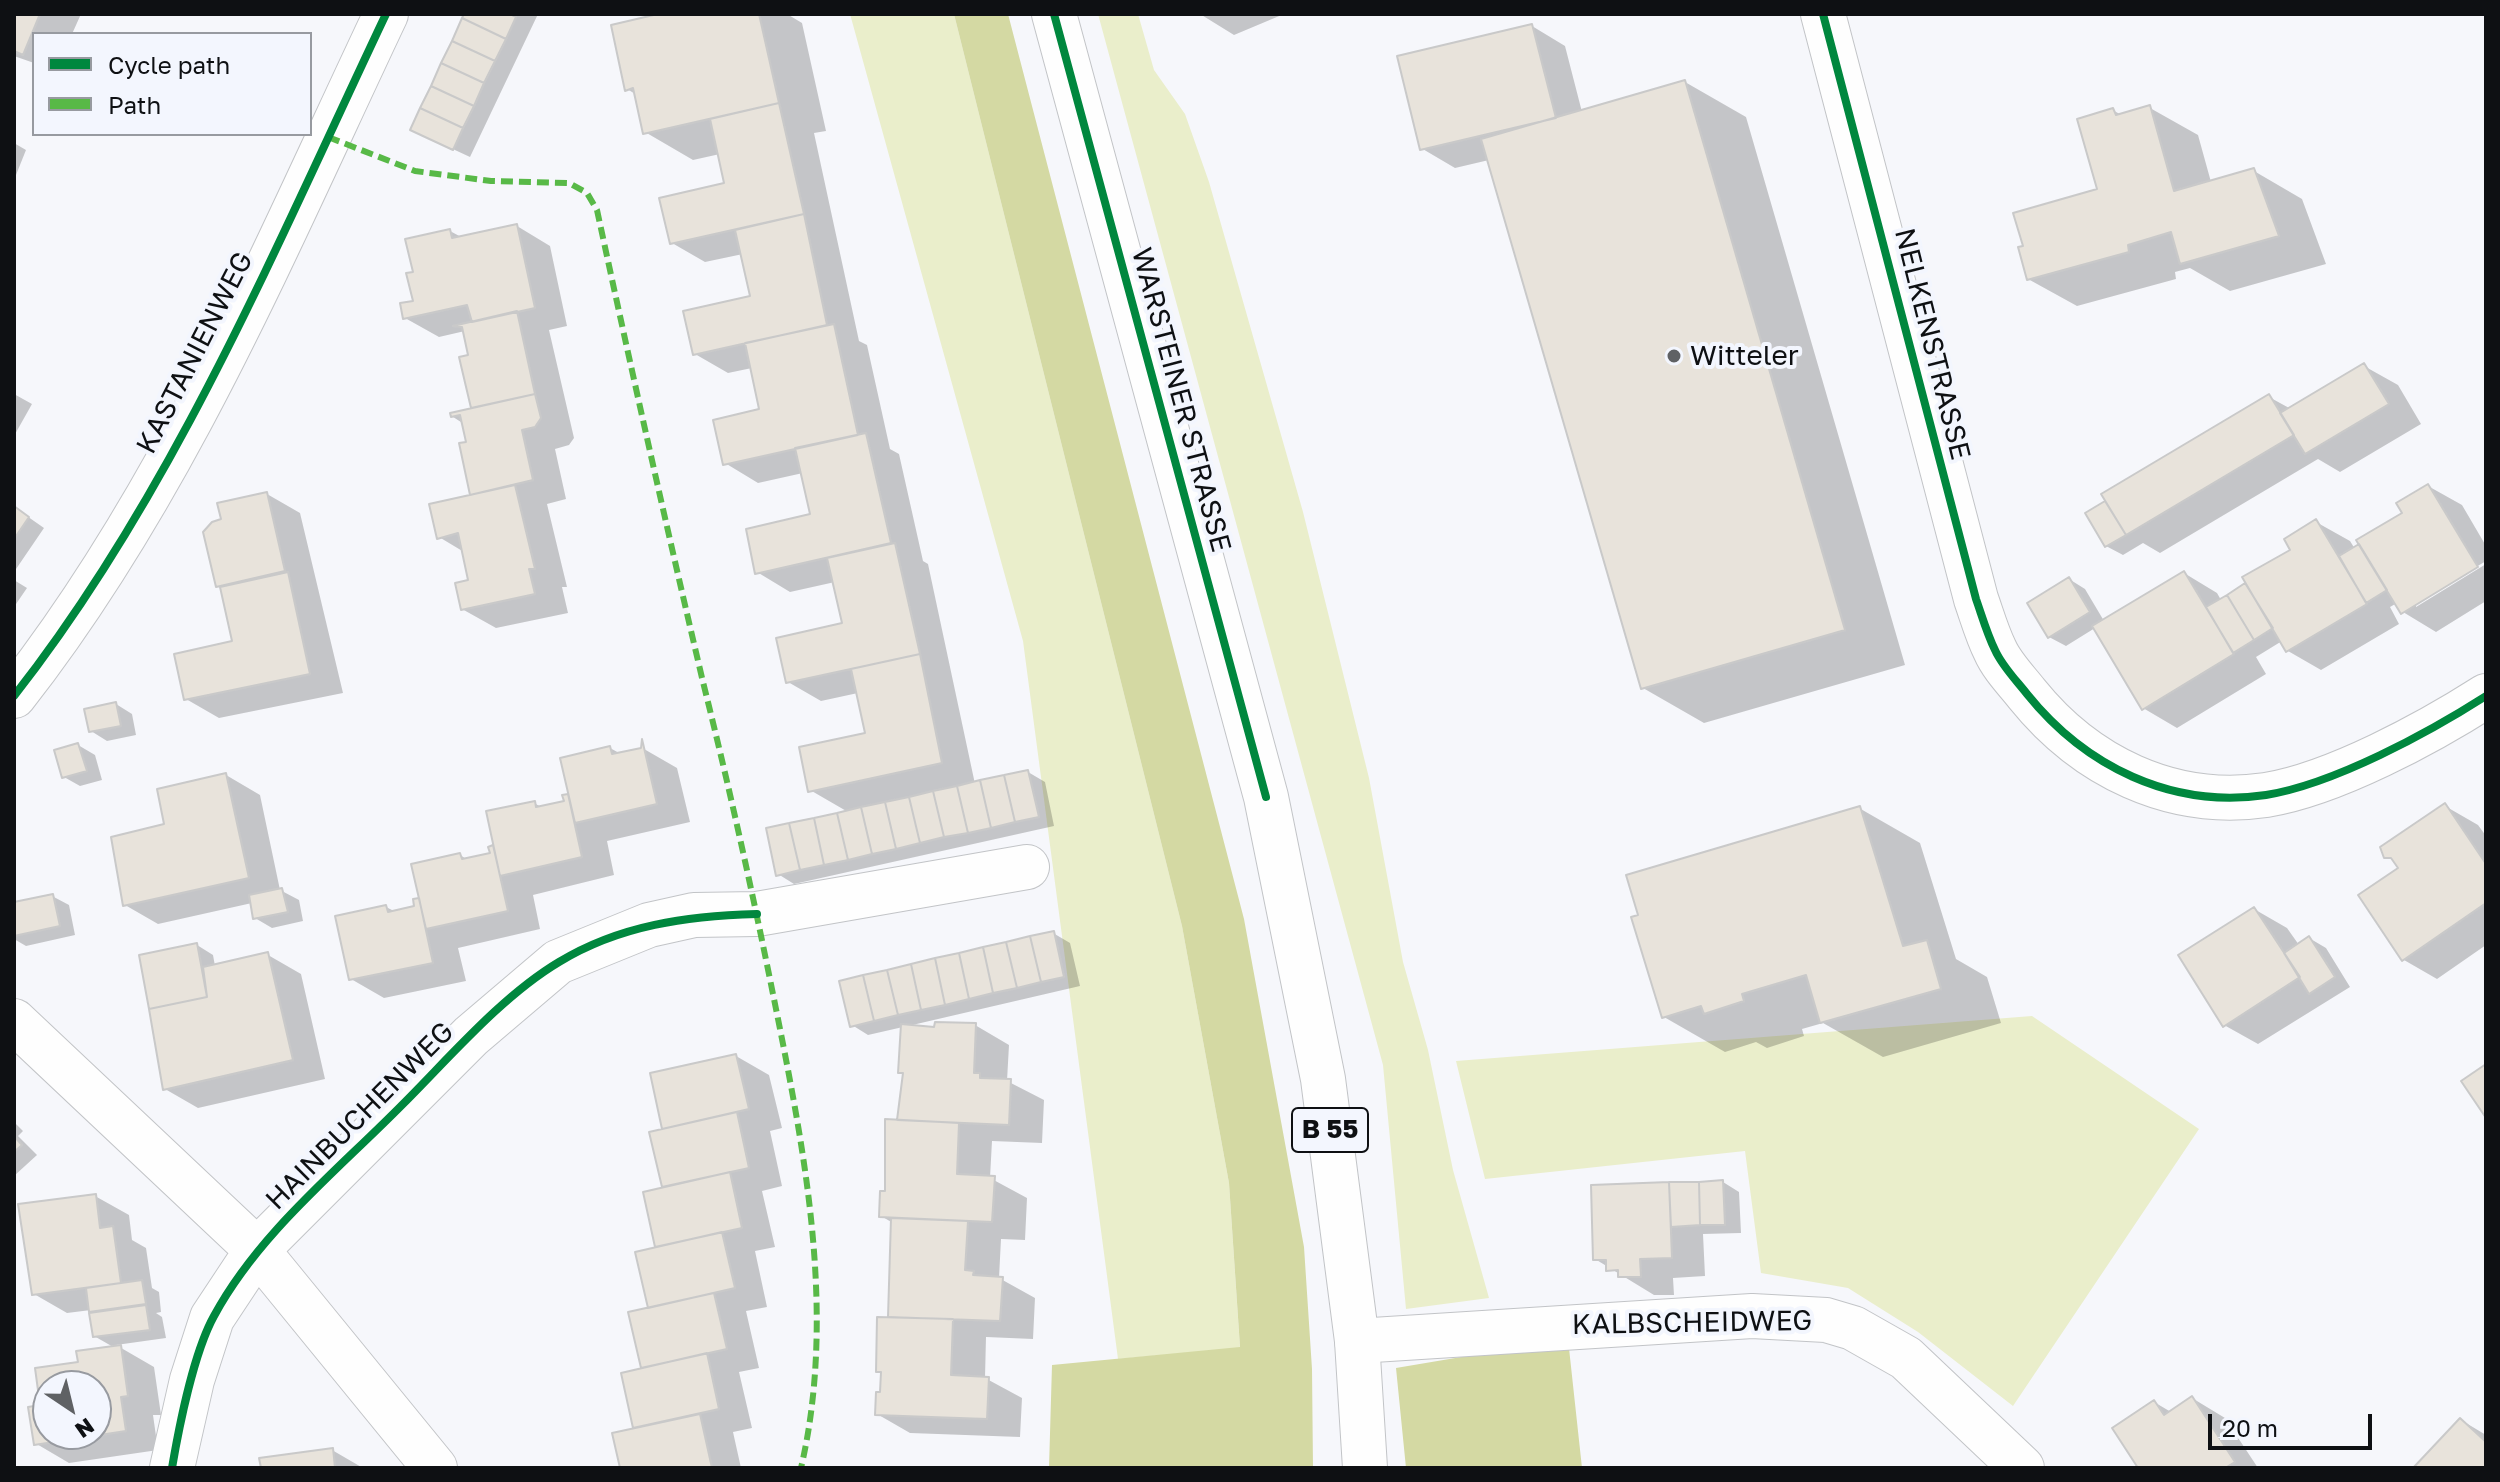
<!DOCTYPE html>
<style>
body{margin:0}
#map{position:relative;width:2500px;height:1482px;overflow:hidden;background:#f6f7fb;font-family:"Golos Text",sans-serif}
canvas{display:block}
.frame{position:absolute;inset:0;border:16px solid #0e1013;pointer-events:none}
.legend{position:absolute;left:32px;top:32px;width:280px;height:104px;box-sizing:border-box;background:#f3f6fe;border:2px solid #979aa0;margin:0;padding:10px 14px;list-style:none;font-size:24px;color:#0e1013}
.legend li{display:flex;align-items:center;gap:16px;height:40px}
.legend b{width:40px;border:2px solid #979aa0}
.north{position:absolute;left:32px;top:1370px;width:80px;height:80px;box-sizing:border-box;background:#f3f6fe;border:2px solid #979aa0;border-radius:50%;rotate:145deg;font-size:22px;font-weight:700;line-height:32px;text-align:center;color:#0e1013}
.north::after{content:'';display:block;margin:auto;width:28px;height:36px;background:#5f6164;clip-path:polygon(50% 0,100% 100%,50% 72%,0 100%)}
.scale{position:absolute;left:2208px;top:1414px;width:164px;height:36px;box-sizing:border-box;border:4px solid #0e1013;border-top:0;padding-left:10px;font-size:24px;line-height:28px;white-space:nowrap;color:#0e1013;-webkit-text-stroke:6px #f3f6fe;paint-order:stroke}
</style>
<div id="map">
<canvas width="2500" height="1482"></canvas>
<div class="frame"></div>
<ul class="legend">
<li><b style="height:10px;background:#00873e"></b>Cycle path</li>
<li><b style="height:10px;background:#58b947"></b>Path</li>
</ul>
<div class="north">N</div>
<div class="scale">20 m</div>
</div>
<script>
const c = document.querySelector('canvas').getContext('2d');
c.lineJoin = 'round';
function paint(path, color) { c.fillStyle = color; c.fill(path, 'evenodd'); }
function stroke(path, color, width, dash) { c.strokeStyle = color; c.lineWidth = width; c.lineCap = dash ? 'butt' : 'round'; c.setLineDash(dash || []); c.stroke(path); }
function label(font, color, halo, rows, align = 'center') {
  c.font = font + ' "Golos Text",sans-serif'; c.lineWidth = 8; c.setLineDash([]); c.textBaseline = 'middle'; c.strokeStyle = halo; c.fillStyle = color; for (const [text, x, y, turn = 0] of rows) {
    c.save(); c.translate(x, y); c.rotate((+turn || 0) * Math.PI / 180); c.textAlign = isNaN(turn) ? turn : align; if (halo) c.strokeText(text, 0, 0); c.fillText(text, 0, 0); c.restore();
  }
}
paint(new Path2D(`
 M 850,14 L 954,14 L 1182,926 L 1229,1183 L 1240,1348 L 1118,1359 L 1023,641 Z
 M 1098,14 L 1138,14 L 1154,70 L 1185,114 L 1209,182 L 1303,512 L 1369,778 L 1403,962 L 1428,1050 L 1453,1170 L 1489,1298 L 1406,1309 L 1383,1065 Z
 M 2032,1016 L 2199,1129 L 2013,1406 L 1918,1332 L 1848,1288 L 1761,1273 L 1745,1151 L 1485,1179 L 1456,1061 Z`), '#eaeecb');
paint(new Path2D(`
 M 954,14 L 1008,14 L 1244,919 L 1304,1247 L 1312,1369 L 1313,1468 L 1049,1468 L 1052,1365 L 1240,1347 L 1229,1183 L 1182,926 Z
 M 1568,1339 L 1582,1468 L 1406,1468 L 1396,1368 Z`), '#d4d9a3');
paint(new Path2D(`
 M 14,14 L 81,14 L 72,34 L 34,34 L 34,63 L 14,56 Z
 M 467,14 L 538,14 L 470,157 L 429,138 Z
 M 667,14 L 787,14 L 802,23 L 826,131 L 814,133 L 859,341 L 867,345 L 890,449 L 899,454 L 923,561 L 928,564 L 975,784 L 1028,772 L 1045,782 L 1054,826 L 794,884 L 778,874 L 848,812 L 810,790 L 867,735 L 858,693 L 821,701 L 788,682 L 844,625 L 835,582 L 790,592 L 757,572 L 813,515 L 803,473 L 758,483 L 725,463 L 761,411 L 752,368 L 728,373 L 695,354 L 753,298 L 743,254 L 705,262 L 672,243 L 726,184 L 720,154 L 693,160 L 645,132 L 637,95 L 627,89 Z
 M 1200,14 L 1284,14 L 1234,35 Z
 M 1532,26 L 1565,46 L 1582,112 L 1685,82 L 1746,117 L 1905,665 L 1704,723 L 1643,688 L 1489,160 L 1455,168 L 1421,148 Z
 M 2150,108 L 2198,135 L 2211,182 L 2254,171 L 2302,199 L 2326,264 L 2230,291 L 2190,268 L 2175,272 L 2176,279 L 2077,306 L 2028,279 L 2100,191 L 2112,110 L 2122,115 Z
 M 14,143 L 26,150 L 14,180 Z
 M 517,226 L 550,246 L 567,326 L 549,330 L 574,438 L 569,445 L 555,449 L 566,499 L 547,504 L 567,587 L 562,587 L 568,613 L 496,628 L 462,609 L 470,581 L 464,552 L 439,537 L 473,497 L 464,424 L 450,415 L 474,409 L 462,359 L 471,357 L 465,331 L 439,337 L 405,318 L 415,302 L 415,273 L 450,231 L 463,238 Z
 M 2364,366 L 2398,385 L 2421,424 L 2340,472 L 2318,459 L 2160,553 L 2143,543 L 2123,555 L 2106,546 L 2105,504 L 2112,508 L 2269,397 L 2291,409 Z
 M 14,394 L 32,404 L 14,436 Z
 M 2428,486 L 2462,505 L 2486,546 L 2486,561 L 2416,603 L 2416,607 L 2486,564 L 2486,601 L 2436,632 L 2403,612 L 2397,603 L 2390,607 L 2399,624 L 2321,670 L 2288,651 L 2282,641 L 2256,657 L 2266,674 L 2177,728 L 2143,708 L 2095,628 L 2066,646 L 2049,637 L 2069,579 L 2085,589 L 2104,621 L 2184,573 L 2217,593 L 2221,600 L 2246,585 L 2251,587 L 2293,551 L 2316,522 L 2350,541 L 2355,549 L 2404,514 Z
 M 267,494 L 300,513 L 343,693 L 219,718 L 186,699 L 235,642 L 206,533 Z
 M 14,507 L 44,528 L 14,572 Z
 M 14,580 L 27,588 L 14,607 Z
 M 116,704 L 132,714 L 136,735 L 107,741 L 91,731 Z
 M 78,745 L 95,755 L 102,780 L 80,786 L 64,777 Z
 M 610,748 L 621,754 L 644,749 L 677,768 L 690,822 L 607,841 L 614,875 L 533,895 L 540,929 L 458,948 L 466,981 L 384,998 L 351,979 L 386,907 L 396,912 L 417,907 L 460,855 L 468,860 L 492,855 L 490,848 L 534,803 L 543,808 L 566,803 L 564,796 L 570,796 Z
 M 226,775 L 260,795 L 280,890 L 299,900 L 303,921 L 272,928 L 255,918 L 252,903 L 158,924 L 125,905 Z
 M 2445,806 L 2478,825 L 2486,836 L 2486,945 L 2437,979 L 2404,960 L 2401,869 Z
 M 1859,808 L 1920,843 L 1956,959 L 1987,977 L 2001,1023 L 1883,1057 L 1823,1023 L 1802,1029 L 1804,1036 L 1767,1048 L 1756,1042 L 1725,1052 L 1664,1017 L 1640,916 Z
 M 52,896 L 69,905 L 75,935 L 26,946 L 14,939 L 14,904 Z
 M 2254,909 L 2287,928 L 2299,945 L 2309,938 L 2326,948 L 2350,987 L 2258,1044 L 2224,1025 Z
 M 1053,933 L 1070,943 L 1080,986 L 908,1026 L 936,1029 L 975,1025 L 1009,1045 L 1007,1081 L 1044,1100 L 1042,1143 L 992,1141 L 990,1178 L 1027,1198 L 1025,1240 L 1001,1239 L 999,1278 L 1035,1298 L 1033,1339 L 986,1337 L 985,1378 L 1022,1398 L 1020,1437 L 910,1433 L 877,1414 L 883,1374 L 878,1371 L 890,1319 L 893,1223 L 881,1216 L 905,1075 L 900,1072 L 903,1027 L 868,1035 L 852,1025 Z
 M 197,945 L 213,955 L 215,966 L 268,955 L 301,974 L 325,1079 L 198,1108 L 165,1089 Z
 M 736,1056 L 769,1075 L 782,1128 L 770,1131 L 782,1186 L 762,1191 L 775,1247 L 755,1251 L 767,1307 L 746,1311 L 759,1368 L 739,1372 L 752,1428 L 733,1432 L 741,1468 L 622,1468 L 635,1430 L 623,1375 L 643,1370 L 631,1314 L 650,1309 L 657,1249 L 645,1194 L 665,1189 L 652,1133 L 664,1130 L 652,1075 Z
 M 14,1122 L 23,1131 L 18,1136 L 37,1155 L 14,1176 Z
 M 1723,1182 L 1739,1192 L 1741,1233 L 1703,1234 L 1705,1276 L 1673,1278 L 1674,1295 L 1654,1295 L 1595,1259 L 1593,1187 Z
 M 95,1196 L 129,1215 L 132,1240 L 146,1248 L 152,1288 L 159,1292 L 161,1312 L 156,1313 L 162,1317 L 166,1338 L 116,1345 L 154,1367 L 161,1415 L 153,1415 L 158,1450 L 69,1463 L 35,1443 L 42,1407 L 37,1370 L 81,1364 L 115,1348 L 94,1336 L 91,1310 L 67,1313 L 34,1294 ZM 48,1386 L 96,1386 L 96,1434 L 48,1434 Z
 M 2192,1398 L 2225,1418 L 2258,1468 L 2141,1468 L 2154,1402 L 2171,1412 Z
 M 2461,1420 L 2486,1435 L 2486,1468 L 2415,1468 Z
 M 332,1450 L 363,1468 L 263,1468 Z`), '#0003');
const building = new Path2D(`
 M 14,14 L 40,14 L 23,55 L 14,51 Z
 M 464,14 L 510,14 L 516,17 L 506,39 L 462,18 Z
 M 658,14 L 759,14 L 779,103 L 643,134 L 633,88 L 625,91 L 611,25 Z
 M 462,18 L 506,39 L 495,61 L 452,41 Z
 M 1532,24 L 1556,118 L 1420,150 L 1397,56 Z
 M 452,41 L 495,61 L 484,83 L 441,63 Z
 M 441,63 L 484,83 L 474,106 L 431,86 Z
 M 1685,80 L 1845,630 L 1641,689 L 1481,139 Z
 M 431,86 L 474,106 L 463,128 L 420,108 Z
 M 779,103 L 804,214 L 670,244 L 659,198 L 724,183 L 710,119 Z
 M 2150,105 L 2174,191 L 2254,168 L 2279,236 L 2180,264 L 2171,232 L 2128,245 L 2129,252 L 2027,280 L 2018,247 L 2023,246 L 2013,213 L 2097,189 L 2077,119 L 2113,108 L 2116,115 Z
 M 420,108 L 463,128 L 453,150 L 410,130 Z
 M 804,214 L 827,325 L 693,355 L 683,311 L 750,296 L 735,230 Z
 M 517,224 L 535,308 L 472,322 L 467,305 L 403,319 L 400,303 L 413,301 L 406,273 L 413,272 L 405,239 L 450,229 L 452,238 Z
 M 517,311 L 535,394 L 471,408 L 459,357 L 468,355 L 462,327 L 453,326 Z
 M 834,324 L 858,435 L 723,465 L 713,420 L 759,409 L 745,343 Z
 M 2364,363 L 2389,404 L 2305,454 L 2280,413 Z
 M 535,394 L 541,418 L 535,427 L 522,430 L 533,480 L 470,495 L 459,443 L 466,442 L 460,415 L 451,417 L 450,413 Z
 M 2269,394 L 2294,435 L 2126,535 L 2101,494 Z
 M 866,433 L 891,543 L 755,574 L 746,529 L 810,514 L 795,448 Z
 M 2428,484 L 2478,567 L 2401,614 L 2356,540 L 2402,513 L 2396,503 Z
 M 515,485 L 535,569 L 529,569 L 535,594 L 461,610 L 455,583 L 468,580 L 458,533 L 437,539 L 429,504 Z
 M 267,492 L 285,571 L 216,587 L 203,532 L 212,522 L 221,519 L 217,503 Z
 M 2105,501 L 2126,535 L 2105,547 L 2085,513 Z
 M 14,506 L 29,517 L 14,539 Z
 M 2316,519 L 2367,604 L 2286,652 L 2242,577 L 2290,550 L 2284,539 Z
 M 895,543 L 920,654 L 786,683 L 776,638 L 842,623 L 827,558 Z
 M 2359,544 L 2387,590 L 2366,603 L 2339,556 Z
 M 2184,571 L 2234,654 L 2142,710 L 2092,626 Z
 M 288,572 L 310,674 L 184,700 L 174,654 L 232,641 L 220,587 Z
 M 2069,577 L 2090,612 L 2048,638 L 2027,603 Z
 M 2245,583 L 2273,628 L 2254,640 L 2227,595 Z
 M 2227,595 L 2254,640 L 2233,653 L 2206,607 Z
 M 920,654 L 942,763 L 808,792 L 799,747 L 865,733 L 851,669 Z
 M 116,702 L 121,726 L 89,732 L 84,709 Z
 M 642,739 L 657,804 L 575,823 L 560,758 L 610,746 L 612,754 L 641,748 Z
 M 78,743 L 87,771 L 62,778 L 54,750 Z
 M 1028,770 L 1039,817 L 1015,822 L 1004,775 Z
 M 226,773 L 249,878 L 123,906 L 111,837 L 164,824 L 157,789 Z
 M 1004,775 L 1015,822 L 991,828 L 980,780 Z
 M 980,780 L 991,828 L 968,833 L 957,786 Z
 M 957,786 L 968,833 L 944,837 L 933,791 Z
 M 933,791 L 944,837 L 920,843 L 909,797 Z
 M 568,794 L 582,857 L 500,876 L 486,811 L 535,801 L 536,807 L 564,801 L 562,795 Z
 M 909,797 L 920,843 L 896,849 L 885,802 Z
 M 885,802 L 896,849 L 872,854 L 861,807 Z
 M 2445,803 L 2486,864 L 2486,903 L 2402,961 L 2358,895 L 2398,868 L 2391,858 L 2384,858 L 2380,847 Z
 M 1860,806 L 1903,946 L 1927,940 L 1941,989 L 1820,1023 L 1806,975 L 1742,994 L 1744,1001 L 1704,1014 L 1701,1006 L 1662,1018 L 1631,917 L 1638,915 L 1626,875 Z
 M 861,807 L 872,854 L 848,860 L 837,813 Z
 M 837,813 L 848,860 L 824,865 L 814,818 Z
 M 814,818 L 824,865 L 800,870 L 789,823 Z
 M 789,823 L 800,870 L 776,876 L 766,828 Z
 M 493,845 L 508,911 L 426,929 L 411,864 L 460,853 L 462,859 L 490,853 L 488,847 Z
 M 282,888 L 288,912 L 253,919 L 249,895 Z
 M 53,894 L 60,926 L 14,936 L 14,902 Z
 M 419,898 L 433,963 L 349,980 L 335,916 L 386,905 L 388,912 L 414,906 L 413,899 Z
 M 2254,907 L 2300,977 L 2223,1027 L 2178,955 Z
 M 1054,931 L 1064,977 L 1041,982 L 1030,936 Z
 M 1030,936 L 1041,982 L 1017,988 L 1006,942 Z
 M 2309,936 L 2335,977 L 2309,994 L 2284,953 Z
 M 1006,942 L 1017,988 L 993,993 L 983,947 Z
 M 197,943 L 207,997 L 149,1009 L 139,955 Z
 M 983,947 L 993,993 L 969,999 L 959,953 Z
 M 268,952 L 293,1060 L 163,1090 L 149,1009 L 207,997 L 203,967 Z
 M 959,953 L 969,999 L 945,1005 L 935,958 Z
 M 935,958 L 945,1005 L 921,1010 L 911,964 Z
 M 911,964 L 921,1010 L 898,1015 L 887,970 Z
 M 887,970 L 898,1015 L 874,1021 L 863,975 Z
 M 863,975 L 874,1021 L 850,1027 L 839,981 Z
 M 935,1022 L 976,1023 L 974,1073 L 980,1073 L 980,1078 L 1011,1079 L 1009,1125 L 897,1120 L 903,1073 L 898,1073 L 901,1024 L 934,1027 Z
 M 736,1054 L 749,1109 L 662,1129 L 650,1073 Z
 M 2486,1064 L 2486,1118 L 2461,1081 Z
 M 737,1112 L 749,1168 L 662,1187 L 649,1132 Z
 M 885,1119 L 959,1123 L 957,1174 L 995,1176 L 992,1222 L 879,1217 L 880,1191 L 885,1191 Z
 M 14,1136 L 22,1145 L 14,1152 Z
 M 730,1172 L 742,1228 L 655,1247 L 643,1192 Z
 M 1723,1180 L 1725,1225 L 1700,1225 L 1699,1182 Z
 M 1669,1182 L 1672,1258 L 1640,1259 L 1641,1277 L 1618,1277 L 1618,1270 L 1606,1271 L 1606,1260 L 1593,1260 L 1591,1185 Z
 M 1669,1182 L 1699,1182 L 1700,1225 L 1671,1227 Z
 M 96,1194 L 100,1228 L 113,1226 L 121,1283 L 32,1295 L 18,1204 Z
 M 891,1218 L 968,1221 L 965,1270 L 974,1271 L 973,1275 L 1003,1277 L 1000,1321 L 888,1317 Z
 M 722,1232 L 735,1288 L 648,1308 L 635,1252 Z
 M 142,1280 L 146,1304 L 89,1312 L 86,1288 Z
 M 714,1293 L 727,1349 L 641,1368 L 628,1312 Z
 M 146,1305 L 150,1330 L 93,1337 L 89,1313 Z
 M 877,1317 L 953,1319 L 951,1375 L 989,1377 L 987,1419 L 875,1415 L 876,1392 L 880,1392 L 881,1372 L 876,1372 Z
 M 121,1345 L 128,1396 L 121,1397 L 126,1431 L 34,1445 L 28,1407 L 40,1405 L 35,1368 L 78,1362 L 76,1351 ZM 48,1386 L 96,1386 L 96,1434 L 48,1434 Z
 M 707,1353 L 719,1409 L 633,1428 L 621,1373 Z
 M 2192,1396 L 2235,1462 L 2225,1468 L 2138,1468 L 2112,1428 L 2154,1400 L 2164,1415 Z
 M 700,1414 L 712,1468 L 620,1468 L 612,1433 Z
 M 2460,1418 L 2486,1442 L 2486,1468 L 2413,1468 Z
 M 333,1448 L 335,1468 L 261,1468 L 259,1458 Z`);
paint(building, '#e8e3db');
stroke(building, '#c9c9c9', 2);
const minor = new Path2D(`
 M 1823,14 L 1976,599 C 1982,616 1987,634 1995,650 C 2002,666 2016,680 2027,694 C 2085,766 2171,809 2266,795 C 2334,784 2428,733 2486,696
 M 14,696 C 174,492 276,246 386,14
 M 14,1021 L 257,1250 L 435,1468
 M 1357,1341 L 1752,1316 L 1826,1320 L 1853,1328 L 1906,1358 L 2022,1468
 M 172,1468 L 192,1380 L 212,1318 L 257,1250 L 471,1036 L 558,962 L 649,925 L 694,915 L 757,914 L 1027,867`);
const major = new Path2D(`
 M 1054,14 L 1266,797 L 1323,1079 L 1357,1341 L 1365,1468`);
stroke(minor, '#c2c4c7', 46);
stroke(major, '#c2c4c7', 46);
stroke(minor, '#fefefe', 44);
stroke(major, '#fefefe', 44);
stroke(new Path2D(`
 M 328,137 L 415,171 L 491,181 L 569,183 L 587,193 L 597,210 C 631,368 666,525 703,682 C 730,790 754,899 776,1009 C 806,1158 836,1317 801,1468`), '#58b947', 6, [12, 6]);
stroke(new Path2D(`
 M 1054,14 L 1266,797
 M 1823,14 L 1976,599 C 1982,616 1987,634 1995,650 C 2002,666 2016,680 2027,694 C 2085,766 2171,809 2266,795 C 2334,784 2428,733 2486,696
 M 14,696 C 174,492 276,246 386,14
 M 172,1468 C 179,1427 194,1352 214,1316 C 259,1233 337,1171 403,1104 C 450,1057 502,996 559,962 C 620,925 687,916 757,914`), '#00873e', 8);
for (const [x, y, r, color] of [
 [1674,356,8,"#5f6164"]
]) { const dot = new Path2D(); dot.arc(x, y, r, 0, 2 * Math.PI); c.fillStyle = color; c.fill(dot); stroke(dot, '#f3f6fe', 3); }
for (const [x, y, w] of [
 [1330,1130,76]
]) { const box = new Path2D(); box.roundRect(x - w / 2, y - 22, w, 44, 6); c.fillStyle = '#f3f6fe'; c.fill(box); stroke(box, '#0e1013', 2); }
label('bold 26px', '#0e1013', null, [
 ["B 55",1330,1130]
]);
label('28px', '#0e1013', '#f3f6fe', [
 ["NELKENSTRASSE",1932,344,76],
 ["KASTANIENWEG",195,353,-63],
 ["WARSTEINER STRASSE",1181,400,75],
 ["HAINBUCHENWEG",360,1116,-45],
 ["KALBSCHEIDWEG",1692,1323,-1]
]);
label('28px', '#0e1013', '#f3f6fe', [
 ["Witteler",1690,356]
], 'left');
</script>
